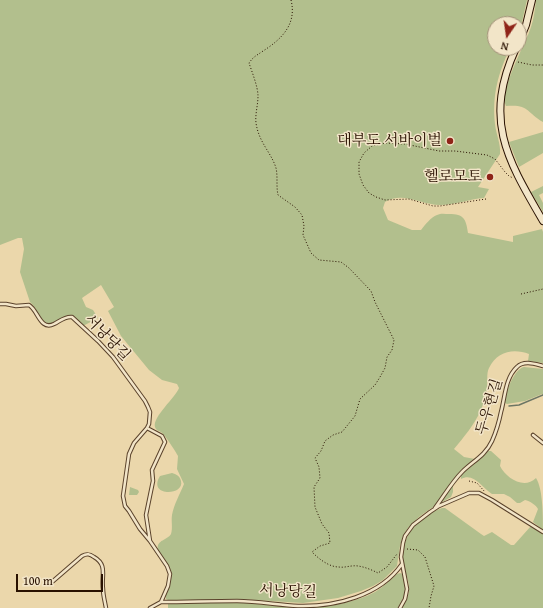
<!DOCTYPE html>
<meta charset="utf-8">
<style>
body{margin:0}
#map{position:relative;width:543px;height:608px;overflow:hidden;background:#ebd7ab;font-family:"Gentium Book Plus",serif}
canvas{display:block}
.north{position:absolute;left:487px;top:16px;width:40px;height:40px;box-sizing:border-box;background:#f2e5c8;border:1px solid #a29078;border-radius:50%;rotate:193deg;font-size:11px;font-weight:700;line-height:16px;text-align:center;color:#291100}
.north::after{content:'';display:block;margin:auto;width:14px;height:18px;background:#8f2418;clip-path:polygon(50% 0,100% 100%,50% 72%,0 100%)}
.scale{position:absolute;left:16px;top:574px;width:87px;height:18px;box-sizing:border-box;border:2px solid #291100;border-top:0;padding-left:5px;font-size:12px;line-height:14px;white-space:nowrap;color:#291100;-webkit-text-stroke:3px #f2e5c8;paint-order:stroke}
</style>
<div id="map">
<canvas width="543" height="608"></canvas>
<div class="north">N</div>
<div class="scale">100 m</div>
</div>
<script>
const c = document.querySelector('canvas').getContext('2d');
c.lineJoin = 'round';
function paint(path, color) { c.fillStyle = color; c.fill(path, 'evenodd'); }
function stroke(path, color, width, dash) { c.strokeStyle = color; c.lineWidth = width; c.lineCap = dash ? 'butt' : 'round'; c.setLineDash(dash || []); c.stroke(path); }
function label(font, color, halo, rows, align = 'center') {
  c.font = font + ' "Gentium Book Plus","Noto Serif KR",serif'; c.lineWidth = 3; c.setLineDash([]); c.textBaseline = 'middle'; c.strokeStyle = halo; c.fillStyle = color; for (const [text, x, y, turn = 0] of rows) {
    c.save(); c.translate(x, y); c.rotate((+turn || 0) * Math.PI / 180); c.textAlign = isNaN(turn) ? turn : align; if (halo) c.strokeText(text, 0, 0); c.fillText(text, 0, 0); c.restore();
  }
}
paint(new Path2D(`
 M 0,0 L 527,0 L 522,22 L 519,29 L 519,24 L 495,24 L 495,48 L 510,48 C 498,74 492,95 495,124 C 496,134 501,144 500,154 L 478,187 L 489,189 L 484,198 C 469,199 455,205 440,205 C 421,205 403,191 385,202 L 383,208 L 388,220 L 412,230 L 421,230 C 425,225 431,217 437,215 C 441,213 445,214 449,214 C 464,214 466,219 468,233 L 513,242 L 513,236 L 542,229 L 543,232 L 543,363 L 528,361 L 529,354 C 514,348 497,351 489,368 C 486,374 488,382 487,389 C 486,396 483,404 481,410 C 474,425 464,437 454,449 L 464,457 L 475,459 L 462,471 L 453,482 L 453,492 L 451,497 L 430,509 L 419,517 L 408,528 L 403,536 L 400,546 L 397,566 L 383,580 L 373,586 L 361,591 L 338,598 L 303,603 L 240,599 L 170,601 L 166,599 C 164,592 171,583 171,576 C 172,564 159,559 158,549 C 156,540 168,540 171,534 C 173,528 171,521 172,515 C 174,504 180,494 184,484 L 177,469 L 178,456 C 176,452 165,435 162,433 C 160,431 156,431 155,427 C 152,417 176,397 179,388 L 177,384 L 162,380 L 149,370 L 121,336 L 108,311 L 114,307 L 101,285 L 82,298 L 86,307 L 93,310 L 98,318 L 83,326 L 74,317 L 68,315 L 50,324 C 39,322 38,309 30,302 L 20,272 L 24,249 L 22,238 L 18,238 L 0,245 Z
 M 536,0 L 543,0 L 543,122 C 526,112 529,104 506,106 C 498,92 526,43 531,27 C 534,18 535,9 536,0 Z
 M 543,132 L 543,153 L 519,167 L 509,142 Z
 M 543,186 L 543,193 L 539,195 L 543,203 L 543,212 L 531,192 Z
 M 524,367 L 543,369 L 543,396 L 542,394 L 525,401 L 507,404 L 505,403 C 505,393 514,369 524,367 Z
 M 488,451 L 491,451 L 501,460 L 500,466 C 506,478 524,490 536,478 C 543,489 543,516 543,530 L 533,522 L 538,509 C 536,505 530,501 525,500 L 520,503 L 517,503 L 510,497 L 504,494 L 492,494 C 482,488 474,472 461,479 L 461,475 Z
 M 172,473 C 176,474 180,476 181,481 C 185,496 147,497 160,476 Z
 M 130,487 L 138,490 L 139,492 L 137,495 L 129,495 Z
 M 442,508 L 445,508 L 481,534 L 484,536 L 492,532 L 511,545 L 514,545 L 531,526 L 543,533 L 543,608 L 402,608 C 404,603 408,597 409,591 C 410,582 405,573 403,564 C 399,537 419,516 442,508 Z
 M 400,573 L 403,574 C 408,588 405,596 398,608 L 307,608 C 330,606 355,603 375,592 C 383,587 390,580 397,574 Z
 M 184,603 L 247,603 L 294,608 L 168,608 L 168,604 Z`), '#b2bf8d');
stroke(new Path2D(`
 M 509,406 L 519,405 L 543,395`), '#6c7664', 1.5);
const service = new Path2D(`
 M 0,304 L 6,304 L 16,306 L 29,305 C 38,310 40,331 54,324 C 60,321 65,316 72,317 L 98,341 L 113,357 L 145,401 L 148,407 L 150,412 L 149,424 L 147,428 L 134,443 L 129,454 L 123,496 L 125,506 L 129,511 L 140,529 L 150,541
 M 147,428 L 162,436 L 165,442 L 152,470 L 153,481 L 146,515 L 150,541 L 167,566 L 170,574 L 168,586 L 161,602
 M 533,435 L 543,443
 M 435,508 C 444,496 452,482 462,472 C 473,461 485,456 492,441 C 496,432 499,422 501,412 C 505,398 505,378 517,367 C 524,360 535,364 543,366
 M 52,582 L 82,556 C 87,553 90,554 94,557 C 108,565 101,576 103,589 C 103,595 105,602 106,608
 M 150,608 L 161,602 C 186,602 212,601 237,601 C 258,601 278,605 298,606 C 335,607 380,596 402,564
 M 400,608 L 405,599 L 407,589 L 401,557 L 403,543 L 405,536 L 413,525 L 430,512 L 439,506 L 469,493 L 479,493 L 492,500 L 543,532`);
const secondary = new Path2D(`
 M 519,42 L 526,25 L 532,0
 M 516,48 C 483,120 507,159 543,221`);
stroke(service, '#5a422b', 4.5);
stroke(secondary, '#291100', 8);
stroke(new Path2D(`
 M 291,0 C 297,24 282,39 263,51 C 256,56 254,56 249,63 C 252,72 258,87 258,96 C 258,105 255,114 256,123 C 259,143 271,152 276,168 C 278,177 276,186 278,195 L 295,207 L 302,215 L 304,226 L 303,235 L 311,253 L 319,260 L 341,262 L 349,268 L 371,291 L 375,302 L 394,340 L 392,350 L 387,357 L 385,368 L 380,377 L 375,385 L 360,399 L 355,416 L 342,432 L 333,435 L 325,441 L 321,451 L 315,458 L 319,467 L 320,478 L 314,487 L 315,507 L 322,524 L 329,533 L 330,543 L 320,546 L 312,552 C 319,559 329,567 339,567 C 345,568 351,565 358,566 C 365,567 372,570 378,573 L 387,567 L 397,554
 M 518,62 L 532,65 L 543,65
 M 486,199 L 440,206 L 433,206 L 409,199 L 385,200 L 376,197 L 369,193 L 363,185 L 359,174 L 359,162 L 364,153 L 372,146 L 385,143 L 405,144 L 439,151 L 455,151 L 487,155 L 495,159 L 505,172 L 509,176 L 513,178
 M 521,294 L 543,289
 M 469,481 L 477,483 L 485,492
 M 407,549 L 418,550 L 425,557 L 434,586 L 431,596 L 429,608`), '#291100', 1, [1, 2]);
stroke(service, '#f2e5c8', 2.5);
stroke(secondary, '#f2e5c8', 6);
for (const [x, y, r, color] of [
 [450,141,4,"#8f2418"],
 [490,177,4,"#8f2418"]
]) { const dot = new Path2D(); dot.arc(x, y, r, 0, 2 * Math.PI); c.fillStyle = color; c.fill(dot); stroke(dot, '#f2e5c8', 1.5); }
label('15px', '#291100', '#f2e5c8', [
 ["대부도 서바이벌",442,141],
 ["헬로모토",482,177]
], 'right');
label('15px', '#291100', '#f2e5c8', [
 ["서낭당길",107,338,46],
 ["두우현길",490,407,-73],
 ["서낭당길",288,592,2]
]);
</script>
